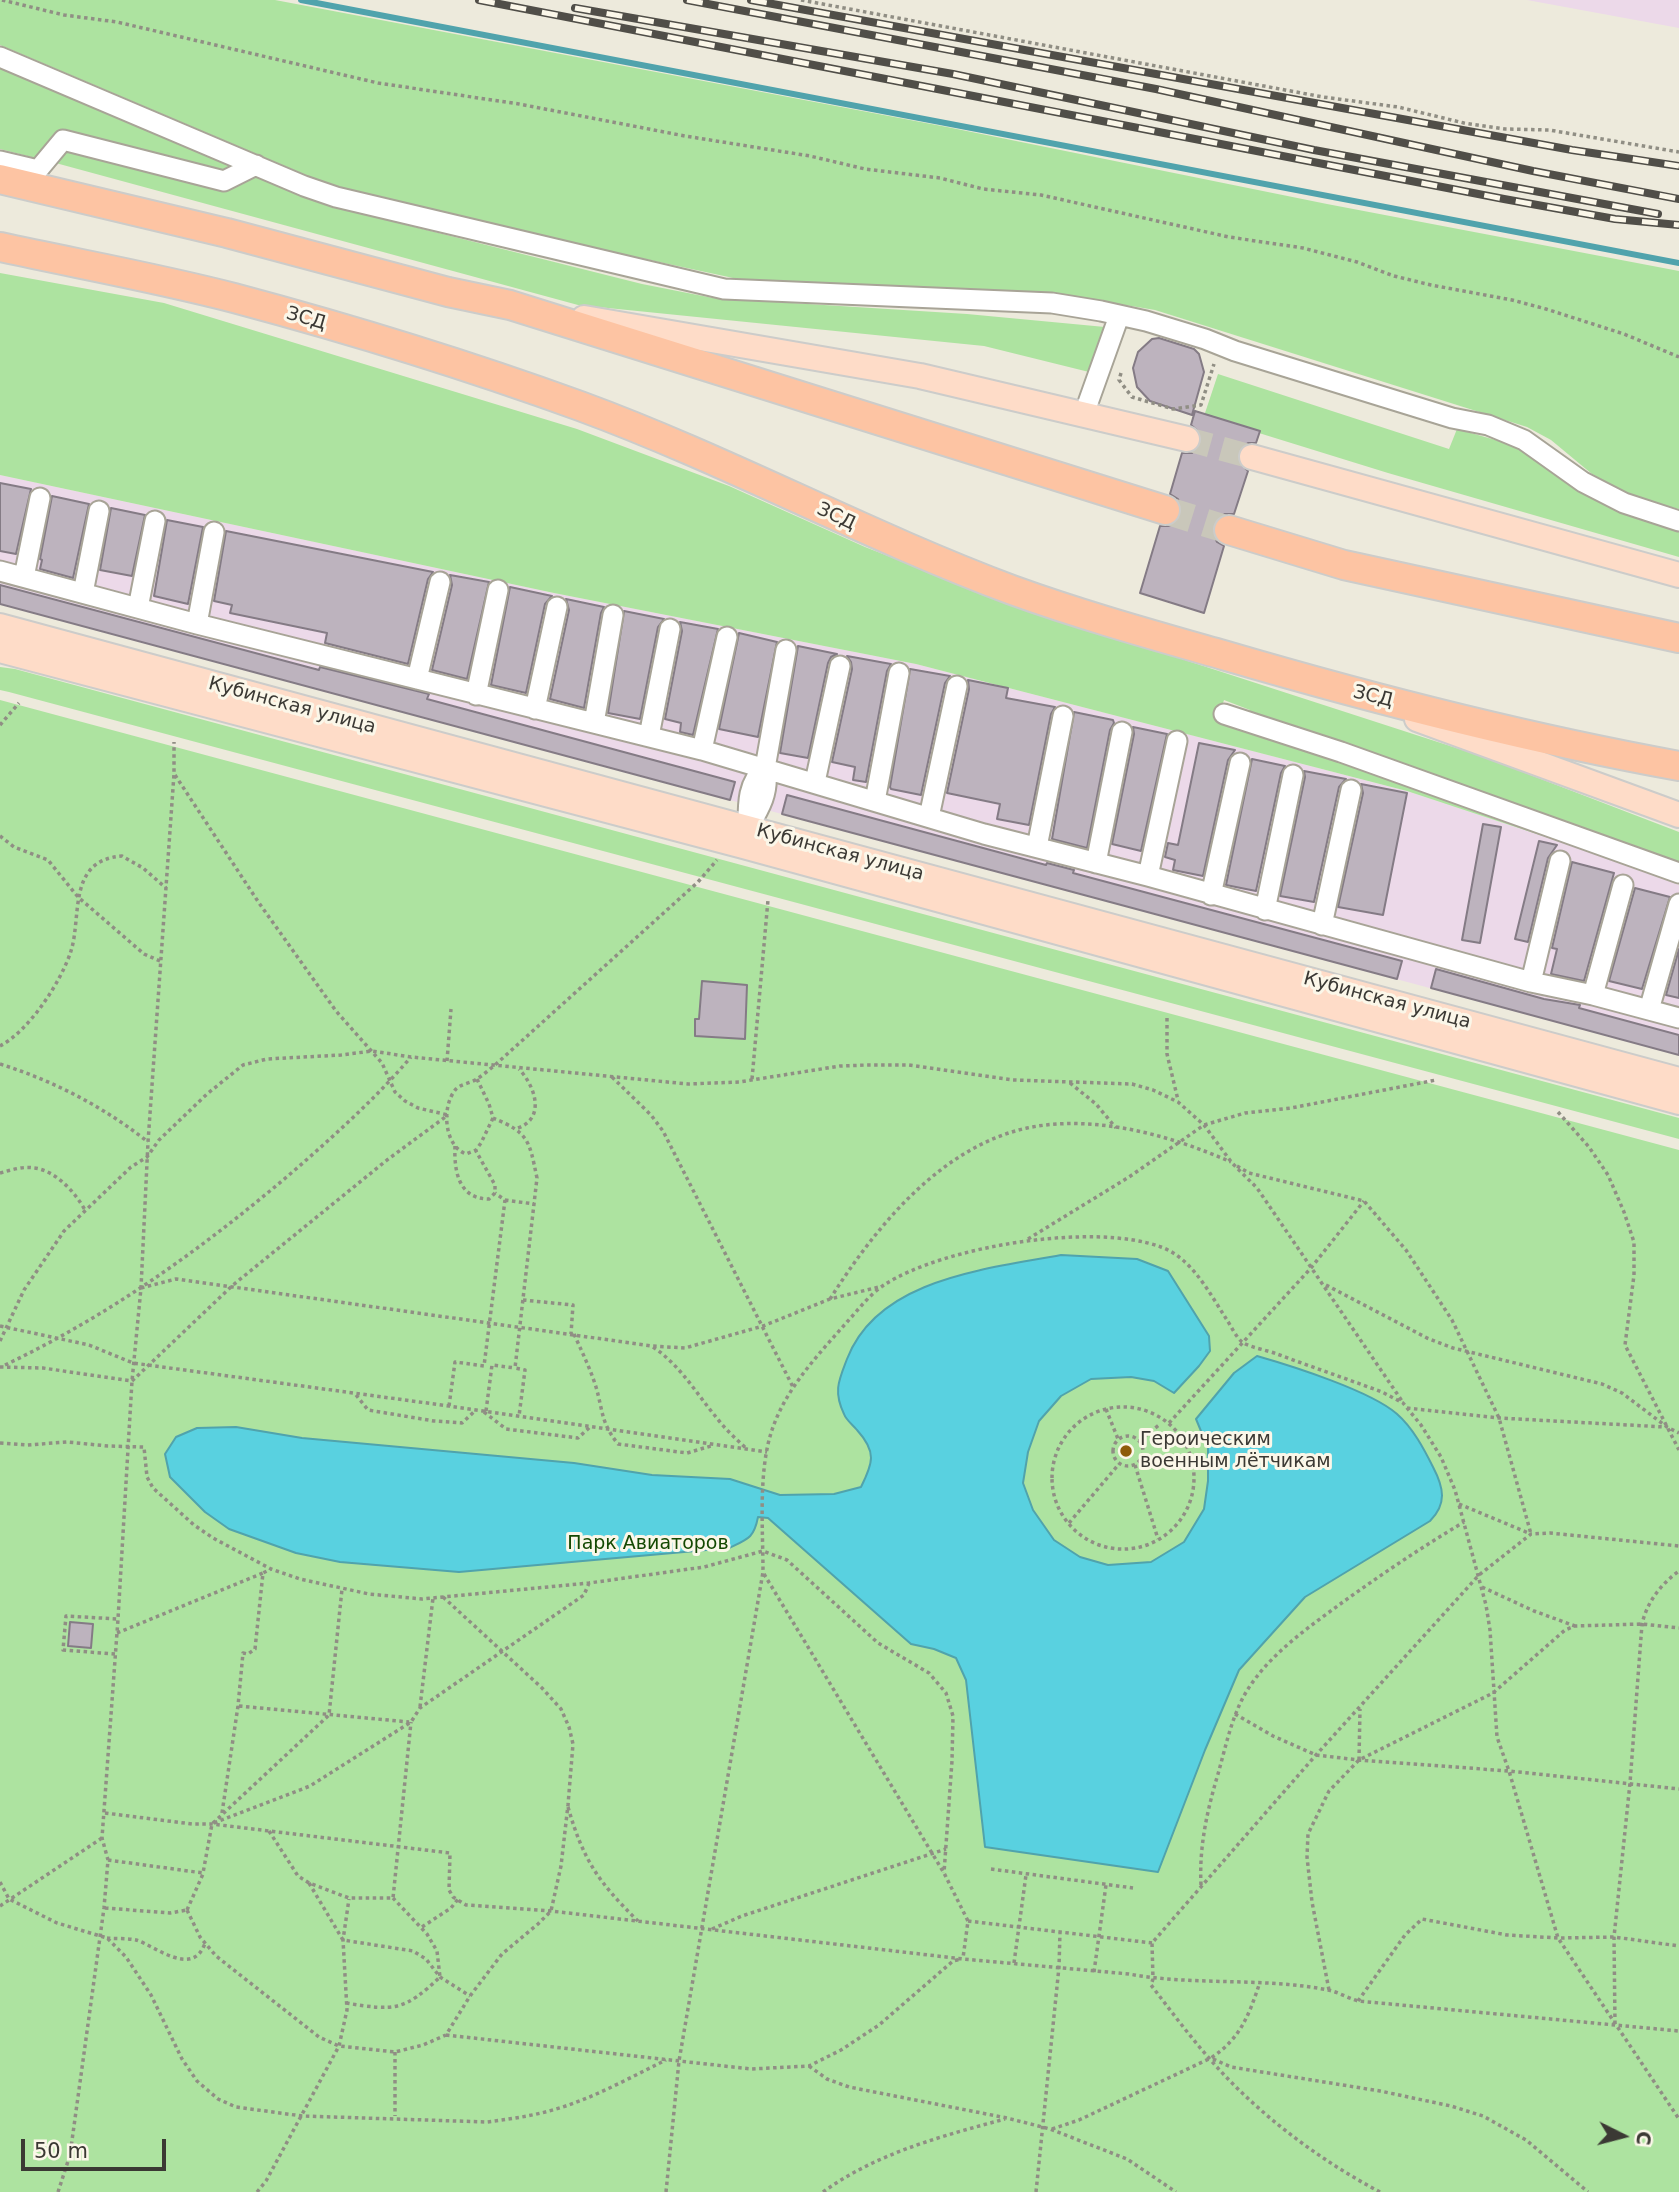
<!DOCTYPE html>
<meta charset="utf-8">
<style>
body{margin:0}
#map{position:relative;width:1679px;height:2192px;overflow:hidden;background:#edeadc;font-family:"DejaVu Sans",sans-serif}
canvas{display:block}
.north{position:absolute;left:1588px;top:2101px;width:70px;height:70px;-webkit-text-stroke:5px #fbf7e9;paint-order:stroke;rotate:96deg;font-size:19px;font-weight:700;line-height:28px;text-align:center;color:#3b3934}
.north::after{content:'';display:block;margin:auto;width:24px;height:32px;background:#3b3934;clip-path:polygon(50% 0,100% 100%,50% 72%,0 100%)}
.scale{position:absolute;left:21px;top:2139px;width:145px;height:32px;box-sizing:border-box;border:4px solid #3b3934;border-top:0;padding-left:9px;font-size:21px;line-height:24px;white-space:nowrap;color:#3b3934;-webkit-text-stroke:5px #fbf7e9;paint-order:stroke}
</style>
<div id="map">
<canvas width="1679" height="2192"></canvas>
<div class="north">С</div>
<div class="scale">50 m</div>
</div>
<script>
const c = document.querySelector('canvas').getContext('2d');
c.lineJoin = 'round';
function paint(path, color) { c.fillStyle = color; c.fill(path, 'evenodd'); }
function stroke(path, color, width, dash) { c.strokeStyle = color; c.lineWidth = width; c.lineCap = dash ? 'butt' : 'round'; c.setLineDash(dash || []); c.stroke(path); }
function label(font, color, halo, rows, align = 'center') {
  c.font = font + ' "DejaVu Sans",sans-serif'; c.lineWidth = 6; c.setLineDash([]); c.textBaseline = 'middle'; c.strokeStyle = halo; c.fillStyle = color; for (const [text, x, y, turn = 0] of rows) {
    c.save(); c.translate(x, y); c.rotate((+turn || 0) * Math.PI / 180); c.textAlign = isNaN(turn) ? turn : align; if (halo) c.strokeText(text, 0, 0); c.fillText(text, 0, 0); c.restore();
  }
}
paint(new Path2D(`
 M 1527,0 L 1679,0 L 1679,28 Z
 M 0,475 L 554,593 L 916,664 L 1407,791 L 1561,842 L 1679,885 L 1679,1055 L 0,604 Z`), '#ecd9e9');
paint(new Path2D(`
 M 0,0 L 275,0 L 947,127 L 1327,204 L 1679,271 L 1679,509 L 1638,499 L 1592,474 L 1551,440 L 1527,427 L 1155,310 L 1054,293 L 747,281 L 525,233 L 370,196 L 320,181 L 0,45 Z
 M 0,65 L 240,167 L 225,175 L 62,134 L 39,159 L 0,149 Z
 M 65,147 L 226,188 L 254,174 L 339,208 L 642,284 L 713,298 L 967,314 L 1105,327 L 1089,372 L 984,346 L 578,305 L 52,162 Z
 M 0,273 L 164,303 L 577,429 L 729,486 L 865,547 L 1009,603 L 1481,756 L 1679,832 L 1679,866 L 1250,713 L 1250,710 L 1224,700 L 1217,721 L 1415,785 L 1679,879 L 1679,884 L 1561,842 L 1407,791 L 916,664 L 554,593 L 0,475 Z
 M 1218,374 L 1449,449 L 1457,429 L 1513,445 L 1600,502 L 1632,517 L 1679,532 L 1679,557 L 1388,473 L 1204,416 Z
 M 0,667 L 15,669 L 1679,1118 L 1679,1139 L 9,692 L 0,690 Z
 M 0,700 L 1679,1150 L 1679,2192 L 0,2192 Z`), '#ade3a0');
const water = new Path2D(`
 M 1061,1255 L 1137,1259 L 1168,1271 L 1209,1336 L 1210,1351 L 1199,1366 L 1174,1393 L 1154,1381 L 1131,1377 L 1091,1379 L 1061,1396 L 1039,1421 L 1028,1452 L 1023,1483 L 1033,1510 L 1054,1540 L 1080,1557 L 1108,1565 L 1151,1562 L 1184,1542 L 1204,1509 L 1208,1481 L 1208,1448 L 1196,1419 L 1234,1373 L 1257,1356 C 1292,1366 1371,1391 1397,1414 C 1413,1428 1424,1449 1433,1467 C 1444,1488 1447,1504 1430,1521 L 1305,1597 L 1239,1670 L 1205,1750 L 1158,1872 L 985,1847 L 966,1680 L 956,1658 L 934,1649 L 911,1644 L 768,1518 L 758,1517 C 754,1538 748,1539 729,1548 L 459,1572 L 340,1562 L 296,1553 L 229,1529 L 205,1512 L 170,1477 L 165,1454 L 176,1437 L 197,1428 L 236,1427 L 302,1438 L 574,1463 L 652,1475 L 730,1479 L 780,1495 L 834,1494 L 861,1487 C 873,1463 877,1452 857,1430 C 853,1425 846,1420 844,1414 C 833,1391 839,1380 847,1359 C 878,1278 988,1269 1061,1255 Z`);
paint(water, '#59d1e0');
stroke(water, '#50a3ac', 2);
stroke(new Path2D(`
 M 301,0 L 1679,263`), '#50a3ac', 6);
const building = new Path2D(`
 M 1159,338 L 1194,349 L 1199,354 L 1204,372 L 1192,415 L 1150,401 L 1137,387 L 1133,368 L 1138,352 L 1152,339 Z
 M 1195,411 L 1260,431 L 1256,443 L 1248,443 L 1238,452 L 1238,461 L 1248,471 L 1234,514 L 1225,514 L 1217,518 L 1213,525 L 1213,534 L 1217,542 L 1224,546 L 1204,613 L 1140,593 L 1160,526 L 1168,526 L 1176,523 L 1181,514 L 1181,507 L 1178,499 L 1170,494 L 1182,453 L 1192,453 L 1201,443 L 1201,434 L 1191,425 Z
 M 0,483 L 31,489 L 16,554 L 0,551 Z
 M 52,496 L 89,504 L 73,578 L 40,569 L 42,560 L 40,559 Z
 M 111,508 L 145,515 L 132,576 L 100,570 Z
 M 167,520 L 203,527 L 188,604 L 154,596 Z
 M 226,531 L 433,572 L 428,579 L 408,664 L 325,643 L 327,633 L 230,613 L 232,605 L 214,601 Z
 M 450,575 L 489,582 L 467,679 L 432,670 L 452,585 Z
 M 0,585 L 319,670 L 320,667 L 429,694 L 427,699 L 735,782 L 730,800 L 0,604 Z
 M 510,587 L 552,596 L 545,604 L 526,693 L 491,685 Z
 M 566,599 L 604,607 L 601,613 L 584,708 L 550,699 L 569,610 Z
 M 624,611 L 664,619 L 658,627 L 640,719 L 608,713 Z
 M 680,622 L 718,629 L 693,735 L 680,732 L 681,723 L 665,719 L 682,631 Z
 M 739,633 L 777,642 L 758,737 L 719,729 Z
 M 798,646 L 837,654 L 831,657 L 828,663 L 808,758 L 780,753 Z
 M 847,656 L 891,664 L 887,671 L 866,782 L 853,780 L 855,767 L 832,762 L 852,669 L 851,662 Z
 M 910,669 L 950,676 L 945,683 L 921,795 L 891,789 L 890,787 Z
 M 968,680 L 1008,688 L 1006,698 L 1055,707 L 1051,714 L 1029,825 L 997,819 L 1000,804 L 947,793 L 969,689 Z
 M 1074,712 L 1113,720 L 1114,723 L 1110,730 L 1087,848 L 1052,839 Z
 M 1133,727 L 1167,734 L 1141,851 L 1112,844 L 1134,734 Z
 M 1199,743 L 1235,750 L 1228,760 L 1203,876 L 1173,870 L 1175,860 L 1165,857 L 1168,843 L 1178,845 Z
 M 1252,759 L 1285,766 L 1281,773 L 1256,891 L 1226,885 Z
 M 1304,771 L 1346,779 L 1339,787 L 1314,902 L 1280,896 L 1305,777 Z
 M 1361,784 L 1407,793 L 1383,915 L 1338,907 L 1363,793 Z
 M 787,795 L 1046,865 L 1047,863 L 1074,870 L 1073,873 L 1402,961 L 1397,979 L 782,814 Z
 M 1483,824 L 1501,827 L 1480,943 L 1462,940 Z
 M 1539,841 L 1557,845 L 1548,858 L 1528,942 L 1515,939 Z
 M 1572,862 L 1614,873 L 1584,981 L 1551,974 L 1557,949 L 1552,948 Z
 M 1635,888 L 1670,897 L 1642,989 L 1609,981 Z
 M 1679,949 L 1679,998 L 1666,995 Z
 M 1436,969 L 1544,999 L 1580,1005 L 1579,1008 L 1679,1035 L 1679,1055 L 1431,988 Z
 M 702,981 L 747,985 L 745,1039 L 695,1036 L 695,1019 L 699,1019 Z
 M 70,1622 L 93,1624 L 91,1648 L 68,1646 Z`);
paint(building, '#bdb3be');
stroke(building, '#847b85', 2);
stroke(new Path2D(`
 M 1187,439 L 1252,457`), '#c9c7ba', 24, [24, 12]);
stroke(new Path2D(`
 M 1165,510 L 1229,530`), '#c9c7ba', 28, [28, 14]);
const minor = new Path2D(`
 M 0,57 L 304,186 L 336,197 L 724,289 L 1052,303 L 1101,311 L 1146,321 L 1205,339 L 1235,351 L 1452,418 L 1488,425 L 1524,440 L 1583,482 L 1624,503 L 1679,521
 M 0,161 L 38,170 L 63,140 L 224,181 L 256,165
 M 1084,414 L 1119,316
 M 0,571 L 197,624 L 702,750 L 984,834 L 1148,876 L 1531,982 L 1593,995 L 1679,1018
 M 24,577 L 40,498
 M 83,593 L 99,511
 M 138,608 L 155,521
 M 197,624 L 214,532
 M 417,679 L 440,582
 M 476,695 L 498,590
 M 535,709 L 557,607
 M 1224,714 L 1341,752 L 1679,873
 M 594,723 L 613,615
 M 649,736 L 670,629
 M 702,750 L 727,637
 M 815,782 L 840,666
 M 875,801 L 899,673
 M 929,817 L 957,686
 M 748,828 C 760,808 770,791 765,768 L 786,650
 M 748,828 C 748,805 747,783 765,768
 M 1037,847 L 1063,716
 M 1096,863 L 1122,732
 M 1148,876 L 1177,741
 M 1211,895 L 1240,763
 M 1265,910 L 1293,775
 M 1322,925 L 1351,790
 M 1531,982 L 1560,861
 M 1593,995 L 1623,885
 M 1649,1010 L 1679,904`);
const major = new Path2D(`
 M 584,318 L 920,376 L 1187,439
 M 1252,457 L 1679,575
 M 0,626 L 1679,1080
 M 0,650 L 743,846 L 1679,1102
 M 1417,719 L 1679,815`);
const highway = new Path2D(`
 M 0,179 L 227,233 L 448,292 L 510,305 L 1165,510
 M 0,247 C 78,264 157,278 234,298 C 350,329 467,365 580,406 C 727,460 865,535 1012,590 C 1081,615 1153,635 1223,655 C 1373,699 1525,738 1679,766
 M 1229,530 L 1344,565 L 1679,638`);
stroke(minor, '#a8a497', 23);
stroke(major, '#ccccca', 28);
stroke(highway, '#ccccca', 32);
stroke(new Path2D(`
 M 2,0 L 64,15 L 117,22 L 378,83 L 519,104 L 685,136 L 810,156 L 865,169 L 940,178 L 983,189 L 1041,195 L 1229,237 L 1303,248 L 1357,262 L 1394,276 L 1431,285 L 1512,300 L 1546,309 L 1624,334 L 1679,357
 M 801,0 L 1323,97 L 1398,107 L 1464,123 L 1505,129 L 1549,130 L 1679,152
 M 1121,373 L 1119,380 L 1132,397 L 1173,409 L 1201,405 L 1214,364
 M 0,725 L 19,703
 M 175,775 L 259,903 L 336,1011 L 382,1063 L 395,1092 L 405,1101 L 418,1108 L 448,1115
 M 0,836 L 14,847 L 48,860 L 78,897 L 144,954 L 160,961
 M 1167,1018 L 1167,1054 L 1178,1100
 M 0,1046 C 29,1031 61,982 71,951 C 82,916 67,860 122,856 L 143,868 L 166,888
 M 447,1061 L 451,1009
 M 0,1064 C 54,1081 104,1107 148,1142
 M 612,1077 L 651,1115 L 663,1131 L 793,1387
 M 477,1079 L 489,1104 L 493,1118 C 529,1133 529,1140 537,1178 L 515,1368 L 525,1370 L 519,1416
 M 752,1079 L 768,900
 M 1070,1083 L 1096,1104 L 1116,1128
 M 1558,1112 L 1589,1147 L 1608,1175 L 1624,1212 L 1634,1242 L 1634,1275 L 1625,1345 L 1679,1450
 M 493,1118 L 481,1143 L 476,1150 L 466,1154 C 444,1146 441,1106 456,1089 C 461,1084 471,1083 477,1079 C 483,1075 489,1070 495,1065 L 698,882 L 717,860
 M 518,1128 C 546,1118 535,1086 519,1069
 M 455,1146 C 454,1170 458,1199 489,1199 L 495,1193 L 495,1185 L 476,1151
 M 1237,1166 L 1249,1173 L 1364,1201 L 1406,1250 L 1452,1320 L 1499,1418 L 1531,1534
 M 0,1173 C 11,1170 23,1166 34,1168 C 55,1170 75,1192 85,1210
 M 505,1200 L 534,1204
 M 1028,1239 L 1129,1177 L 1204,1125 L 1245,1113 L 1291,1108 L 1436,1080
 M 1326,1285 L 1427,1338 L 1453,1348 L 1602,1384 L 1622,1393 L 1667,1427 L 1679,1433
 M 141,1288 L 176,1279 L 652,1346 L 685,1348 L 763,1326 L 830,1299 L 883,1286
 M 830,1299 C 875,1228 940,1147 1027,1128 C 1094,1114 1170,1135 1231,1162
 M 523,1300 L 573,1305 L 571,1334
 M 0,1326 L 89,1345 L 133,1363 L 449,1406 L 767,1452
 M 574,1334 C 582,1352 590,1368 596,1387 C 603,1411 601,1423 618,1444 L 687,1453 L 711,1446
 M 0,1341 L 24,1290 L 64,1231 L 131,1167 L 147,1157 L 159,1140 L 207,1094 L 243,1065 L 267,1059 L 341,1055 L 372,1051 L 411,1057 L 688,1084 L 739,1082 L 840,1066 L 867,1065 L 909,1065 L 1013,1080 L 1132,1084 L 1153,1090 L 1178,1102 L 1204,1125 L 1232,1163 L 1257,1188 L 1402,1401
 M 653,1347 C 680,1365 696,1393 716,1417 C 725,1429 736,1439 747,1449
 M 5,1365 C 112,1314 206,1246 296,1169 C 336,1134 376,1098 411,1057
 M 0,1367 L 43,1368 L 132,1381 L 233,1285 L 387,1160 L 448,1115
 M 356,1395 L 368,1410 L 434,1421 L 462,1423 L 476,1410
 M 449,1406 L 455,1362 L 484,1366 L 505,1200 L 495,1193
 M1052 1478a71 71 0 1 1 142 0a71 71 0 1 1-142 0Z
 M 1407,1408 L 1499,1418 L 1665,1427
 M 1106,1409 L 1118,1439
 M 486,1411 L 492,1365 L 515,1368
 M 484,1412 L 506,1429 L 578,1438 L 590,1427
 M 1169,1423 L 1311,1268 L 1364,1201
 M1113 1451a15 15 0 1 1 30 0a15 15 0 1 1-30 0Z
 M 1139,1441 L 1159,1425
 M 0,1443 L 27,1445 L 67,1442 L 108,1446 L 144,1447 L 147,1477 L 153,1488 L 194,1525 L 213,1538 L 271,1569 L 300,1579 L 369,1594 L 422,1599 L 589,1583 L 704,1567 L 763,1551 L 787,1560 L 878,1643 L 929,1673 L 946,1693 L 953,1716 L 952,1761 L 944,1873
 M 1135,1465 L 1158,1539
 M 1459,1504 L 1531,1534
 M 1069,1523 L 1119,1464
 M 764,1574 L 944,1873 L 968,1921 L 963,1958
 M 1482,1587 L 1534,1611 L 1575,1626
 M 117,1633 L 263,1573
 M 115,1654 L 63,1650 L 66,1616 L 118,1619
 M 239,1706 L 409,1722
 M 420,1707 L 433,1598
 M 1235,1714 L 1273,1736 L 1316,1755 L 1359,1760 L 1509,1771 L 1679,1789
 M 1359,1760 L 1360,1709
 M 568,1807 C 583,1860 599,1883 638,1921
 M 105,1813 L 192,1824 L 212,1824 L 450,1853 L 449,1890 L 453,1897 L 466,1905 L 551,1911 L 963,1959 L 1129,1974 C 1194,1986 1262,1977 1328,1990 C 1338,1992 1348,1998 1358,2001 L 1679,2031
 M 222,1813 L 238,1706 L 243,1653 L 248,1654 L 255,1649 L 263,1573 L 271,1569
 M 214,1823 L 310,1786 L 411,1722 L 420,1708 L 584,1595 L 589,1583
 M 269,1831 L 298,1876 L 309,1883 L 349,1898 L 393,1898 L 411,1722
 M 108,1860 L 203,1873 L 212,1824 L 329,1715 L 342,1589
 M 991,1869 L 1133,1888
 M 0,1882 L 9,1899 L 57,1923 L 107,1938 L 126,1957 L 151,1995 L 182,2059 L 197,2081 L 218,2099 L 236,2107 L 302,2116 L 487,2122 C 510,2119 533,2116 556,2109 C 594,2098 631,2077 666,2060
 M 309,1883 L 343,1940 L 413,1951 L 426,1959 L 440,1977 L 470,1996
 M 1201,1885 C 1199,1847 1207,1811 1218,1774 C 1226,1746 1232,1714 1248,1689 C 1271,1653 1309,1627 1343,1602 C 1382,1574 1422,1547 1464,1522
 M 0,1906 L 102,1838
 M 105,1908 L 170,1913 L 187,1910
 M 187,1910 L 200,1937 L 216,1956 L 319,2037 L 339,2046 L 395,2052 L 423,2045 L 446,2035 L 470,1996 L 502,1954 L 538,1924 L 551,1911 L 561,1866 L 568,1805 L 573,1744 L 569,1727 L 561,1709 L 542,1688 L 442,1596
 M 187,1910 L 203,1874
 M 968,1921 L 1152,1943
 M 422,1927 L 451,1908 L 458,1899
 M 712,1929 L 742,1916 L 946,1849
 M 107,1938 C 116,1939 127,1938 136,1940 C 154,1945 193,1979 205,1943
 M 1014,1963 L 1026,1875
 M 1094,1972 L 1106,1885
 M 1329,1990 L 1312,1902 L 1307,1857 L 1308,1834 L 1329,1791 L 1359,1760 L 1493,1693 L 1565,1630 L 1575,1626 L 1642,1624 L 1679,1628
 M 1358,2001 L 1405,1935 L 1422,1919 L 1507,1935 L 1558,1938 L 1614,1937 L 1679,1946
 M 346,2003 C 395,2011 404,2011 440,1977 L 437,1951 L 427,1934 L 393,1898
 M 1615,2024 L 1614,1937 L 1630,1783 L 1642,1624 C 1647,1602 1661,1584 1679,1571
 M 446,2035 L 751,2069 L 809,2066 L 841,2050 L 879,2025 L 953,1961 L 961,1959
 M 395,2052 L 395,2116
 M 1213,2059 L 1231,2067 L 1380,2091 L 1451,2106 L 1483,2116 L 1526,2140 L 1588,2192
 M 809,2066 L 827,2079 L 849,2087 L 1007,2118 L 1050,2129 L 1127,2159 L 1176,2192
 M 1052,2129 L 1079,2120 L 1211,2058 C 1241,2038 1249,2015 1260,1982
 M 58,2192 L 70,2155 L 104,1908 L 108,1860 L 102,1838 L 118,1619 L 132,1381 L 141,1288 L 148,1142 L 174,774 L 174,742
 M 257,2192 L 266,2181 L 339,2046 L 347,2010 L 343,1940 L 349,1899
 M 666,2192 L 679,2061 L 763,1572 C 763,1529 758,1471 772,1430 C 786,1388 818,1355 847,1322 C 858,1310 870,1294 884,1285 C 944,1246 1094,1222 1161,1247 C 1192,1258 1210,1294 1227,1320 C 1231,1326 1236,1337 1242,1342 C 1251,1348 1267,1350 1277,1354 C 1312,1367 1347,1379 1382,1392 L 1403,1403 L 1421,1425 L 1441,1457 L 1455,1490 L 1486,1605 L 1490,1630 L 1497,1737 L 1509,1771 L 1558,1938 L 1679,2119
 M 823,2192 C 877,2153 942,2136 1005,2119
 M 1036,2192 L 1059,1967 L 1060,1932
 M 1380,2192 C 1327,2164 1276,2127 1233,2084 C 1203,2054 1177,2019 1151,1985 L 1153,1979 L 1152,1943 L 1316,1755 L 1479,1575 L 1531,1534 L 1550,1533 L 1679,1546`), '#908e84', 3.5, [3.5, 3.5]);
stroke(minor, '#fff', 19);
stroke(major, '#fedcc8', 24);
stroke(highway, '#fdc4a3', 28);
const rail = new Path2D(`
 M 479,0 L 1504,199 L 1615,219 L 1679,225
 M 687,0 L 1156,89 L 1533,171 L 1679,199
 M 751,0 L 1572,150 L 1679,166
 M 575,8 L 953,74 L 1314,150 L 1658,214`);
stroke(rail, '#504e48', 8);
stroke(rail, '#fbf7e9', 5, [16]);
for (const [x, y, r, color] of [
 [1126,1451,7,"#8e5c0a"]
]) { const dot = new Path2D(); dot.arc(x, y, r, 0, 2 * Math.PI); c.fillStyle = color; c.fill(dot); stroke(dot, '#fbf7e9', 2.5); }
label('19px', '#3b3934', '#fbf7e9', [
 ["ЗСД",306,319,16],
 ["ЗСД",836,517,25],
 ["ЗСД",1373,697,14],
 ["Кубинская улица",292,706,15],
 ["Кубинская улица",840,853,15],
 ["Кубинская улица",1387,1001,15]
]);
label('19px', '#3b3934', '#fbf7e9', [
 ["Героическим",1140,1440],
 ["военным лётчикам",1140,1462]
], 'left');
label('19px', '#144902', '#fbf7e9', [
 ["Парк Авиаторов",648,1544]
]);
</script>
